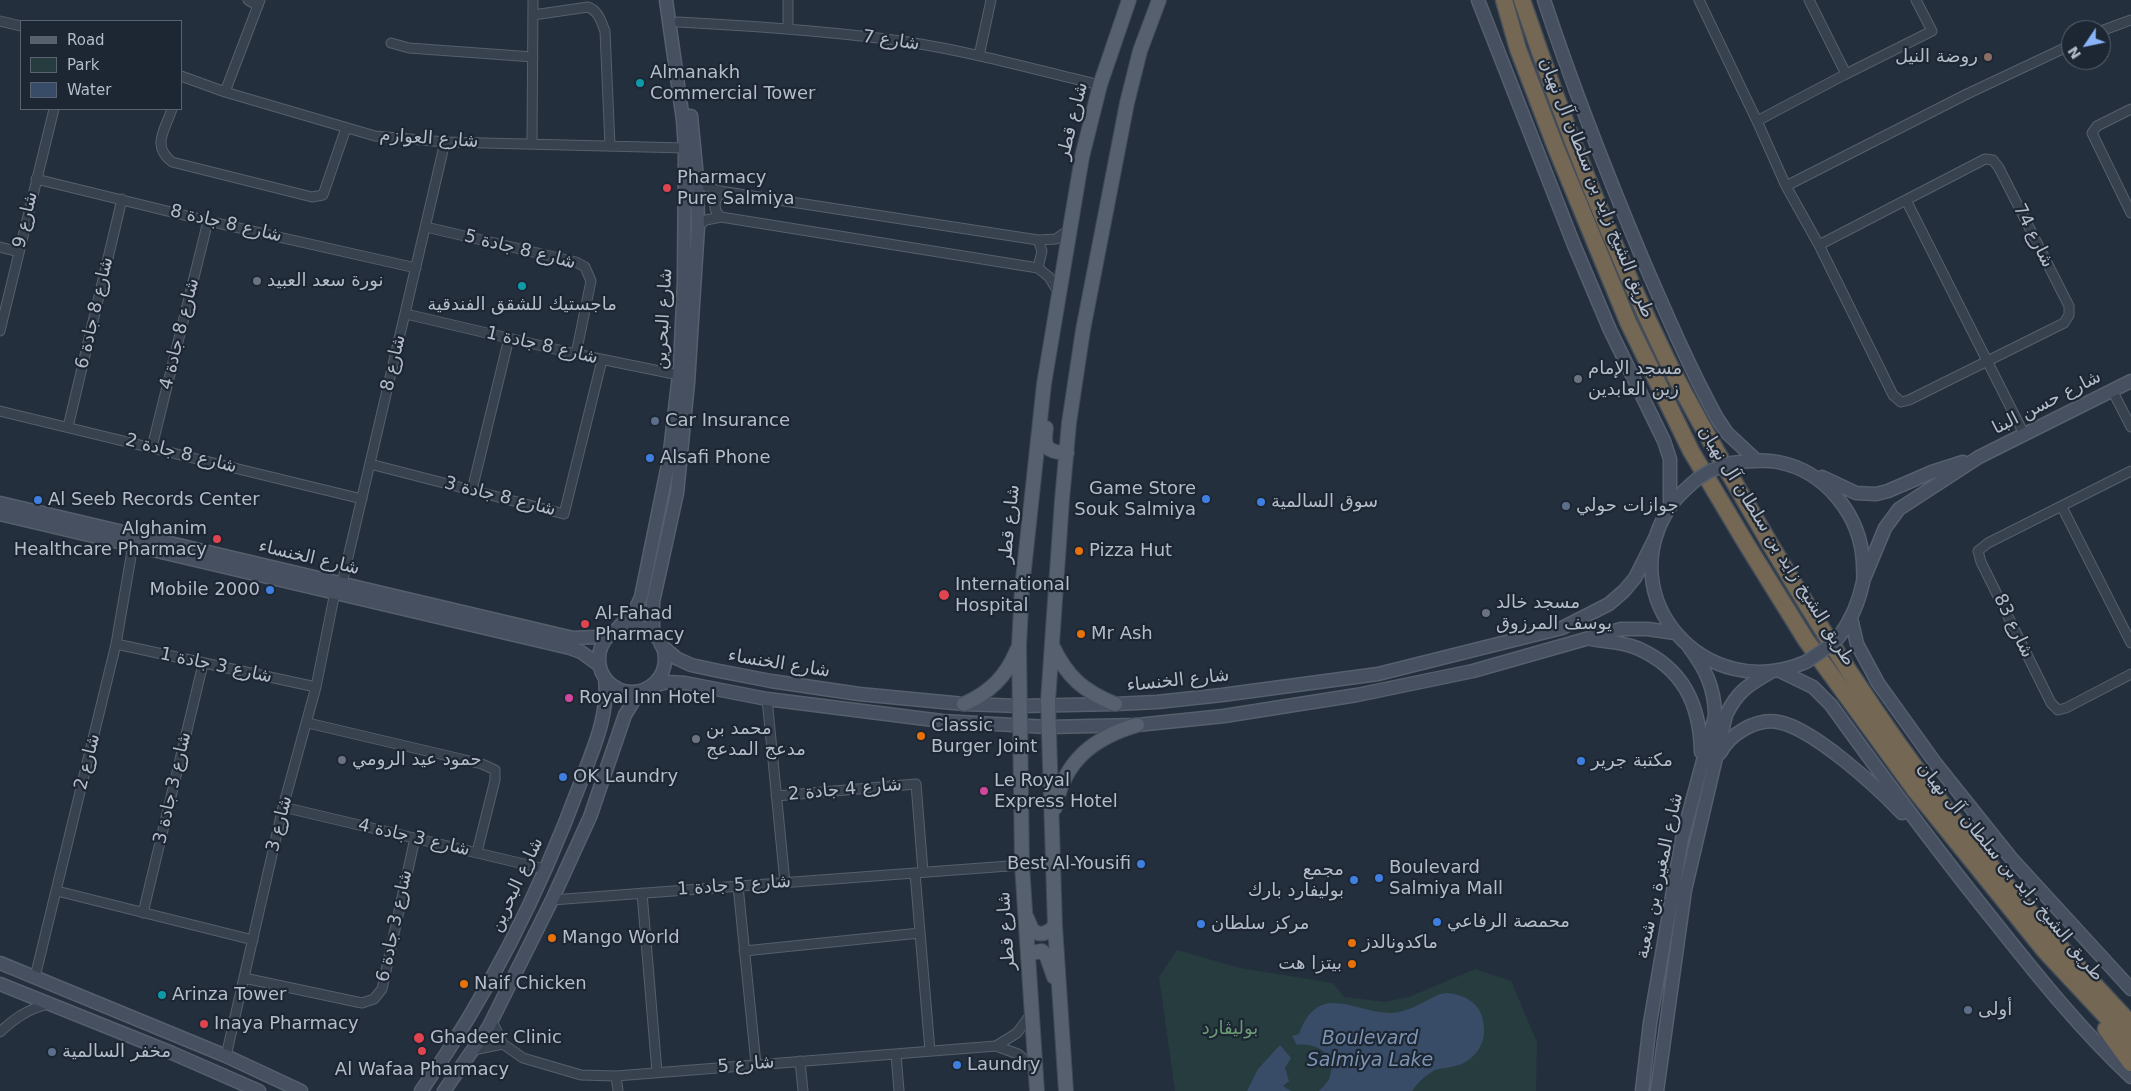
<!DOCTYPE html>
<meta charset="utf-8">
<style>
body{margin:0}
#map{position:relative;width:2131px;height:1091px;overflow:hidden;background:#242f3e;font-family:"DejaVu Sans",sans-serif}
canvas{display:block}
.legend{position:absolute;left:20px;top:20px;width:162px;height:90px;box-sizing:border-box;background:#1d2633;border:1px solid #59626f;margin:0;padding:6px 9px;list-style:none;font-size:15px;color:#b4bcc9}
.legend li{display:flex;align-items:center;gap:10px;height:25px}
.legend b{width:25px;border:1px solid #59626f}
.north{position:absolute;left:2061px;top:20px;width:50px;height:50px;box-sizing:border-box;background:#1d2633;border:1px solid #59626f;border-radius:50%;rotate:236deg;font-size:14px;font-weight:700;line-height:20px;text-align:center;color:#b4bcc9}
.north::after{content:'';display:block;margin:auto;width:18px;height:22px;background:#8ab4f8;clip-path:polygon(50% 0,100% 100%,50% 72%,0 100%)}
</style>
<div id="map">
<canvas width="2131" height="1091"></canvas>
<ul class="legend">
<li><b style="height:6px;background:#56606e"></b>Road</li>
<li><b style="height:14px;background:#263c3f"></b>Park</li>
<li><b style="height:14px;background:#394c67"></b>Water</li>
</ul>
<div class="north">N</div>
</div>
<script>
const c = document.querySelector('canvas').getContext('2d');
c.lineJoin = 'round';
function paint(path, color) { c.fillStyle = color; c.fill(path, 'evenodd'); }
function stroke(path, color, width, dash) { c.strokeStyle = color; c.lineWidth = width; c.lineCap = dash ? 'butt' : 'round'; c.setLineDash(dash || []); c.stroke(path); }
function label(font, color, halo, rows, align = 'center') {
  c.font = font + ' "DejaVu Sans",Cairo,sans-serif'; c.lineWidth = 4.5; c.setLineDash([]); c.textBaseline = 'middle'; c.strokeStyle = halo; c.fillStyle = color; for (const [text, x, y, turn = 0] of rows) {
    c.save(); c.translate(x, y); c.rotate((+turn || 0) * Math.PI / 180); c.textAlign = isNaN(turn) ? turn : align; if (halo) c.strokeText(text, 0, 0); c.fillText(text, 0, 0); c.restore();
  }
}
paint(new Path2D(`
 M 1177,950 L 1240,968 L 1333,983 L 1344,997 L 1385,1002 L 1409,997 L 1475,969 L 1511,981 L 1537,1042 L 1536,1091 L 1175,1091 L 1159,977 Z`), '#263c3f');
paint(new Path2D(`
 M 1447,993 C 1456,994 1465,996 1472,1002 C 1481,1009 1484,1019 1484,1030 C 1485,1047 1471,1063 1455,1066 C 1448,1068 1442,1068 1435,1070 C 1426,1075 1418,1082 1412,1091 L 1319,1091 C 1322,1088 1327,1083 1329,1079 C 1339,1056 1317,1042 1297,1045 L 1292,1036 L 1299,1034 C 1319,980 1354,1013 1391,1013 C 1410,1012 1424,1001 1440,994 Z
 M 1280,1045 L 1291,1058 L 1285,1068 L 1289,1081 L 1283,1086 L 1291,1091 L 1247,1091 L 1258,1069 Z`), '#394c67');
const street = new Path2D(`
 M 248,0 L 258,6
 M 1699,0 L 1757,121 L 1786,186 L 1819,245 L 1893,395 L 1901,402 L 1909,400 L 2064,323 L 2069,315 L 2069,306 L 1999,168 L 1993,160 L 1985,159 L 1819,245
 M 1809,0 L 1846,74
 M 533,15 L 588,7 C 599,11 601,22 605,31 L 610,146
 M 0,21 L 21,26
 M 678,22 C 755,26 832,31 908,42 C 973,52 1037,70 1100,85
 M 788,28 L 788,0
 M 2101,31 L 2131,20
 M 391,43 L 409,48 L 533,57
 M 979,56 L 991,0
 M 181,76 L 225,92 L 375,136 L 445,142 L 685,148
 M 225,92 L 260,0
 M 172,109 C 165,130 151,146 172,162 L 312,197 L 323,195 L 346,128
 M 2131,109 L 2097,126 L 2092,133 L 2131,213
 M 1757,121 L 1846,74 L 1932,31 L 1916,0
 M 532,144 L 533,0
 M 697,178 L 702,185 L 720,191 L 1038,240 L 1056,239 L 1070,229
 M 36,179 L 208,221 L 416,268
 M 1786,186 L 1967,94 L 2071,45
 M 1906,200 L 2024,434
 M 721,217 C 714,211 713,204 718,196 L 726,192
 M 698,226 L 706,220 L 721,217 L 1038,268 L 1049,277 L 1059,293
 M 426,227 L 576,262 L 585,267 L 591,281 L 576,354
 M 1038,240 L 1042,251 L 1038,268
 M 0,247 L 19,252
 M 406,314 L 576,354 L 679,375
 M 0,331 L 54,109
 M 2112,390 L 2131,427
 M 0,411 L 362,499
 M 68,427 L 122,199
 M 152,447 L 208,221
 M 370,464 L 564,514 L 602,360
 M 2131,471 L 1988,543 L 1978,551 L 1981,562 L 2051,703 L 2058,710 L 2066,708 L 2131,674
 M 472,490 L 509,338
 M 2062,507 L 2131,643
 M 342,583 L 445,142
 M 116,644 L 316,687
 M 767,699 L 785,883
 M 308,723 L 482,764 L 495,770 L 495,780 L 477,852
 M 776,796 L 916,784 L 923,872
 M 283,807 L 545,869
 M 915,873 L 930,1051
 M 738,886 L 756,1064
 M 57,891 L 253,940
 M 642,893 L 657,1072
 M 552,900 L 1022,865
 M 143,913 L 203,664
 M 744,951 L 920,933
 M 35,977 L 116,644 L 133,545
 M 244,978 L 362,1003 L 374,999 L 382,989 L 415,838
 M 492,1021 L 503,1044 L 523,1058 L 581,1075 L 616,1076 L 996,1046 L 1018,1054 L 1036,1069
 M 0,1032 C 15,1018 28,1009 48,1004
 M 996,1046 L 1017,1033 L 1031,1014
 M 473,1050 L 503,1044
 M 896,1054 L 899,1091
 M 226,1056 L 283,807 L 316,687 L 335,592
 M 800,1061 L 803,1091
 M 616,1076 L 618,1091`);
const secondary = new Path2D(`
 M 1478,0 L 1574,245 L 1610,330 L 1664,441 L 1670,459 L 1670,507
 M 1544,0 C 1573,88 1607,174 1643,260 C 1666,313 1689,367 1717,418 L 1727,433 L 1756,460
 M 1732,463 C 1747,461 1763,459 1778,462 C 1825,471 1861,515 1863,563 C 1863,569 1864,576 1863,582 C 1859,602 1850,622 1838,638
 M 1822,477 L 1856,493 L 1876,494 L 1888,491 L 1932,472 L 1963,462
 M 1697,479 C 1687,488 1677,496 1670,507 C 1610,598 1705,705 1806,662
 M 0,503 L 573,638 L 595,637 L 611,633
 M 0,514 L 570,648 L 581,652 L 599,665
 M 1863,581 L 1885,528 L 1899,509 L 1979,457 L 2131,381
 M 1851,618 L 1857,644 L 1878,683 L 1936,764 L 2011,858 L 2131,989
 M599 659a33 33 0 1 1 66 0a33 33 0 1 1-66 0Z
 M 617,629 L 636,608 L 641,597 L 669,460 L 680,366 L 684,281 L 685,148 L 683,120 L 666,0
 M 653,635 L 653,602 L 677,493 L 688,383 L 698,226 L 697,178 L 691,116
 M 1591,639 C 1606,642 1623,642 1637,648 C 1683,668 1700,704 1701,752
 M 661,645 L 676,658 L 691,665 L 719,671 L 771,681 L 859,694 L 964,704 L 1019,706 L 1115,704 L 1157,702 L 1222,695 L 1378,674 L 1562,628 L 1609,604 L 1624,591 L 1635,578 L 1657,534
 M 1780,671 L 1813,687 L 1831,705 C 1885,780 1940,854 1998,926 C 2040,979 2082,1031 2131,1077
 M 650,687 L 667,682 L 685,683 L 767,699 L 942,721 L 1048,727 L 1137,725 L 1224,716 L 1357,695 L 1473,671 L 1621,629 L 1648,629 L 1675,633
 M 1720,753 C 1730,734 1756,718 1778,722 C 1813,728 1877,787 1902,813
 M 0,963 L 226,1056 L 301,1091
 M 0,984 L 172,1053 L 259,1091
 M 421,1091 C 487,997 540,892 580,784 C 593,749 609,716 605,678
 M 444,1091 L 488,1028 L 552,900 L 590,817 L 625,715 L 639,692
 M 1642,1091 L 1650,1023 L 1682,839 L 1715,716 C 1715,688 1705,668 1689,647
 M 1657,1091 L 1685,890 L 1726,715 C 1737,692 1748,685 1769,673`);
const primary = new Path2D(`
 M 1046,428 C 1043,448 1047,452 1067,453
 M 1052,645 C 1067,677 1083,691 1115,704
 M 964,704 C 990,692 1006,677 1017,650
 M 1055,808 C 1064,761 1093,738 1137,725
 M 1027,918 L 1032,930 C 1041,937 1048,933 1055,926
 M 1028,958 L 1031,953 L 1042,951 L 1047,957 L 1054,977
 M 1037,1091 L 1022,865 L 1019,645 L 1022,588 L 1044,384 L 1082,157 L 1100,85 L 1129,0
 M 1066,1091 L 1055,926 L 1048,701 L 1062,500 L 1069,423 L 1083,330 L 1127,103 L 1140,51 L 1159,0`);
const highway = new Path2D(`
 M 1504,0 L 1518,49 L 1556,148 L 1628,322 L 1691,451 L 1747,545 L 1806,640 L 1915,790 L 2045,951 L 2131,1043
 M 1522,0 C 1563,122 1610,242 1666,358 C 1690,407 1718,454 1745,501 C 1806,607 1871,711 1946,809 C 2003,884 2066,955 2131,1024
 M 2106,1029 L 2131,1063`);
stroke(street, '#565f6c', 11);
stroke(secondary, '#565f6c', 15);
stroke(primary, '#414a57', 16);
stroke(highway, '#434c59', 19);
stroke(street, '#38414e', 9);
stroke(secondary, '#465061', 12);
stroke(primary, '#56606e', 14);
stroke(highway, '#746855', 16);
const secondaryBridge = new Path2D(`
 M 1697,479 L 1710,471 L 1732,463
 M 1806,662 L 1828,647 L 1838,638`);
stroke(secondaryBridge, '#565f6c', 15, []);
stroke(secondaryBridge, '#465061', 12);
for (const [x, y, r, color] of [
 [1988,57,5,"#8d6e63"],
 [640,83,5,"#0f9aa8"],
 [667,188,5,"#e0444e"],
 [257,281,5,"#6b7280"],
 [522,286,5,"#0f9aa8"],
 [1578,379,5,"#6b7280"],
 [655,421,5,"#5c6f8a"],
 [650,458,5,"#3f7fe0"],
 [1206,499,5,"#3f7fe0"],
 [38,500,5,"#3f7fe0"],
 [1261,502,5,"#3f7fe0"],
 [1566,506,5,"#5c6f8a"],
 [217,539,5,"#e0444e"],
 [1079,551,5,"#e8710a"],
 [270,590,5,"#3f7fe0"],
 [944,595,6,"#e0444e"],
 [1486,613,5,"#6b7280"],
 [585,624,5,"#e0444e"],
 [1081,634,5,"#e8710a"],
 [569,698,5,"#d1479c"],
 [921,736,5,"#e8710a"],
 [696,739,5,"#6b7280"],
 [342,760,5,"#6b7280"],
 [1581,761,5,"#3f7fe0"],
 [563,777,5,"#3f7fe0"],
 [984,791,5,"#d1479c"],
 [1141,864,5,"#3f7fe0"],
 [1379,878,5,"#3f7fe0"],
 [1354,880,5,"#3f7fe0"],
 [1437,922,5,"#3f7fe0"],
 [1201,924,5,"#3f7fe0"],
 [552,938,5,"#e8710a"],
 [1352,943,5,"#e8710a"],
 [1352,964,5,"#e8710a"],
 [464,984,5,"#e8710a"],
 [162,995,5,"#0f9aa8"],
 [1968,1010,5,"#5c6f8a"],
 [204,1024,5,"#e0444e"],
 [419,1038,6,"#e0444e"],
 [422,1051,5,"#e0444e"],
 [52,1052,5,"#5c6f8a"],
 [957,1065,5,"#3f7fe0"]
]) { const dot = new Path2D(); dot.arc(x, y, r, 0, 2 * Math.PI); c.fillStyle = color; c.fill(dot); stroke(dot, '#1d2633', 2); }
label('18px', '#b4bcc9', '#1d2633', [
 ["شارع 7",891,41,8],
 ["شارع قطر",1073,121,-76],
 ["شارع العوازم",429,139,4],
 ["طريق الشيخ زايد بن سلطان آل نهيان",1596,188,68],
 ["شارع 9",26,220,-77],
 ["شارع 8 جادة 8",226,224,13],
 ["شارع 74",2033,236,63],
 ["شارع 8 جادة 5",520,250,14],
 ["شارع 8 جادة 6",95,313,-77],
 ["شارع البحرين",664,319,-87],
 ["شارع 8 جادة 4",180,334,-76],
 ["شارع 8 جادة 1",542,346,13],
 ["شارع 8",394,363,-77],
 ["شارع حسن البنا",2047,403,-27],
 ["شارع 8 جادة 2",181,454,14],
 ["شارع 8 جادة 3",500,497,14],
 ["شارع قطر",1010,524,-84],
 ["طريق الشيخ زايد بن سلطان آل نهيان",1776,546,58],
 ["شارع الخنساء",309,558,13],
 ["شارع 83",2013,626,64],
 ["شارع الخنساء",779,664,9],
 ["شارع 3 جادة 1",216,666,12],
 ["شارع الخنساء",1178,681,-6],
 ["شارع 2",88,762,-76],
 ["شارع 3 جادة 3",173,788,-77],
 ["شارع 4 جادة 2",845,790,-5],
 ["شارع 3",280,824,-76],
 ["شارع 3 جادة 4",414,838,13],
 ["طريق الشيخ زايد بن سلطان آل نهيان",2010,872,50],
 ["شارع المغيرة بن شعبة",1660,876,-78],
 ["شارع البحرين",517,885,-65],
 ["شارع 5 جادة 1",734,886,-4],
 ["شارع 3 جادة 6",395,926,-78],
 ["شارع قطر",1007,931,-94],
 ["شارع 5",746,1065,-5]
]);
label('18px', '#b4bcc9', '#1d2633', [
 ["روضة النيل",1978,57,"right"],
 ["Almanakh",650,73],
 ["Commercial Tower",650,94],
 ["Pharmacy",677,178],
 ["Pure Salmiya",677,199],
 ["نورة سعد العبيد",267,281],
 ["ماجستيك للشقق الفندقية",522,305,"center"],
 ["مسجد الإمام",1588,369],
 ["زين العابدين",1588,390],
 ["Car Insurance",665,421],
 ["Alsafi Phone",660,458],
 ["Game Store",1196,489,"right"],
 ["Souk Salmiya",1196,510,"right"],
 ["Al Seeb Records Center",48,500],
 ["سوق السالمية",1271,502],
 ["جوازات حولي",1576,506],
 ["Alghanim",207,529,"right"],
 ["Healthcare Pharmacy",207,550,"right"],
 ["Pizza Hut",1089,551],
 ["International",955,585],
 ["Hospital",955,606],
 ["Mobile 2000",260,590,"right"],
 ["مسجد خالد",1496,603],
 ["يوسف المرزوق",1496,624],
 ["Al-Fahad",595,614],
 ["Pharmacy",595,635],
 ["Mr Ash",1091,634],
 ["Royal Inn Hotel",579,698],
 ["Classic",931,726],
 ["Burger Joint",931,747],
 ["محمد بن",706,729],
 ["مدعج المدعج",706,750],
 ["حمود عيد الرومي",352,760],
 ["مكتبة جرير",1591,761],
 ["OK Laundry",573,777],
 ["Le Royal",994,781],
 ["Express Hotel",994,802],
 ["Best Al-Yousifi",1131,864,"right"],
 ["Boulevard",1389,868],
 ["Salmiya Mall",1389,889],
 ["مجمع",1344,870,"right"],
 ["بوليفارد بارك",1344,891,"right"],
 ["محمصة الرفاعي",1447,922],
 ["مركز سلطان",1211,924],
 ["Mango World",562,938],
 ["ماكدونالدز",1362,943],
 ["بيتزا هت",1342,964,"right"],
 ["Naif Chicken",474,984],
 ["Arinza Tower",172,995],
 ["أولى",1978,1010],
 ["Inaya Pharmacy",214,1024],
 ["Ghadeer Clinic",430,1038],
 ["مخفر السالمية",62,1052],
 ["Laundry",967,1065],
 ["Al Wafaa Pharmacy",422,1070,"center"]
], 'left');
label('18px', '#6b9a76', '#1d2633', [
 ["بوليڤارد",1230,1029]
]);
label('italic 19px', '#7c92b1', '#1d2633', [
 ["Boulevard",1370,1039],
 ["Salmiya Lake",1370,1061]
]);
</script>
